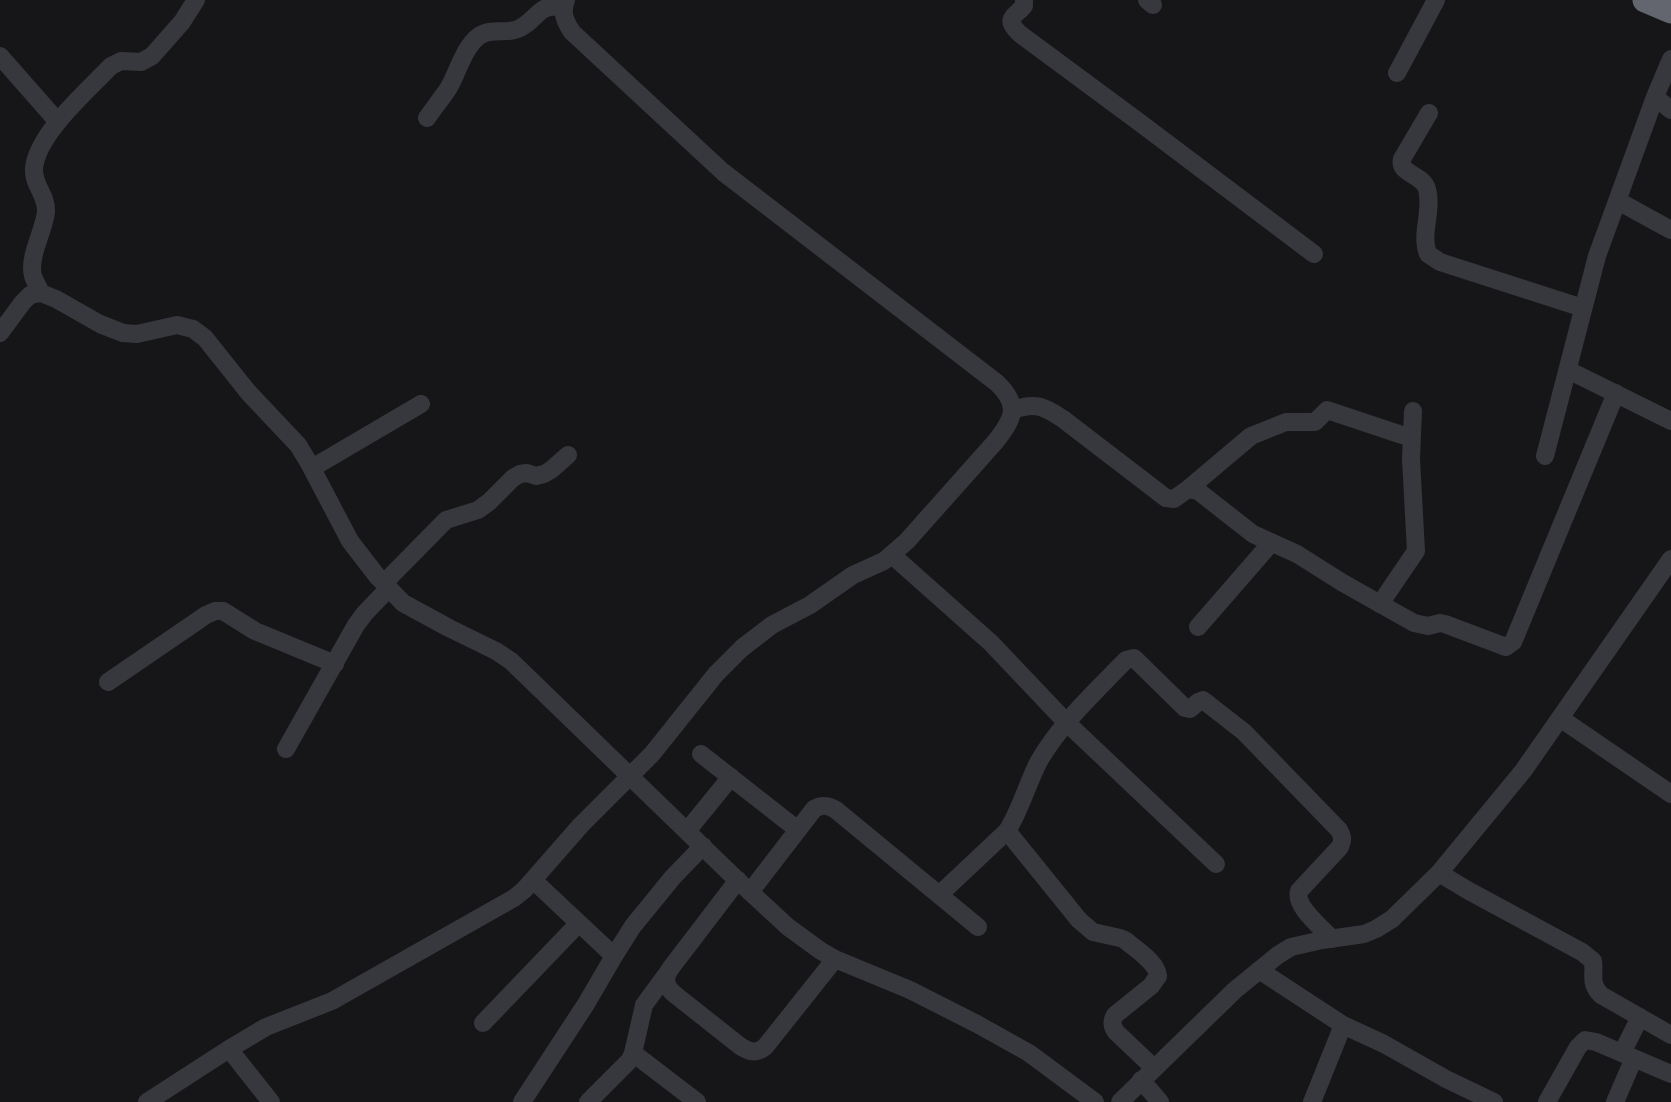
<!DOCTYPE html>
<style>
body{margin:0}
canvas{display:block;background:#161618}
</style>
<canvas width="1671" height="1102"></canvas>
<script>
const c = document.querySelector('canvas').getContext('2d');
c.lineJoin = 'round';
function stroke(path, color, width, dash) { c.strokeStyle = color; c.lineWidth = width; c.lineCap = dash ? 'butt' : 'round'; c.setLineDash(dash || []); c.stroke(path); }
stroke(new Path2D(`
 M 1024,0 L 1024,6 C 1013,18 1004,19 1020,34 L 1139,122 L 1314,254
 M 1147,0 L 1153,5
 M 0,56 L 58,122
 M 1397,73 L 1436,0
 M 1655,97 L 1671,110
 M 1429,113 L 1402,159 C 1398,174 1423,174 1427,189 C 1433,210 1420,234 1428,254 L 1440,262 L 1583,308
 M 427,118 C 434,108 441,99 448,89 C 458,73 463,48 479,36 C 491,27 508,35 520,28 C 540,17 537,4 563,7
 M 1618,201 L 1671,230
 M 41,293 C 39,288 35,282 33,276 C 28,257 44,231 46,212 C 47,195 33,185 34,169 C 36,135 88,90 111,66 L 121,61 L 141,62 L 152,56 L 182,22 L 196,0
 M 0,333 L 23,302 L 30,295 L 41,293 L 56,299 L 100,324 L 123,333 L 137,334 L 177,325 L 193,329 L 205,338 L 248,392 L 298,445 L 309,463 L 350,541 L 377,576 L 403,603 L 449,628 L 496,651 L 511,661 L 734,877 L 788,927 L 821,951 L 835,959 L 910,990 L 977,1024 L 1029,1053 L 1095,1102
 M 1568,370 L 1671,421
 M 1012,410 C 1035,402 1044,406 1063,419 L 1166,498 L 1174,499 L 1188,489 L 1198,491 L 1253,534 L 1297,554 L 1343,583 L 1414,623 L 1428,626 L 1440,623 L 1445,624 L 1506,647 L 1513,642 L 1516,635 L 1616,393
 M 1545,456 L 1597,256 L 1655,97 L 1671,59
 M 312,468 L 421,404
 M 1187,490 L 1251,436 L 1286,422 L 1315,422 L 1327,410 L 1411,438
 M 892,555 L 991,643 L 1066,722 L 1216,864
 M 384,583 L 446,520 L 478,510 L 489,502 L 513,478 L 520,474 L 527,473 L 536,476 L 544,474 L 551,470 L 568,455
 M 1380,604 L 1416,551 L 1411,459 L 1413,411
 M 1198,627 L 1271,543
 M 108,682 L 206,615 L 215,611 L 223,611 L 255,631 L 335,664
 M 1560,718 L 1671,794
 M 286,749 L 356,625 L 365,613 L 389,588
 M 701,754 L 798,830
 M 687,831 L 731,777
 M 1007,831 L 1079,920 L 1093,932 L 1120,938 L 1125,940 C 1135,949 1157,962 1158,976 L 1151,986 L 1115,1015 C 1111,1022 1112,1026 1116,1032 L 1154,1068
 M 1439,873 L 1469,891 L 1582,952 L 1593,961 C 1595,977 1589,982 1601,995 L 1671,1035
 M 533,880 L 614,956
 M 738,880 L 670,969 C 664,978 665,985 673,993 L 740,1046 C 749,1052 756,1054 765,1047 L 835,959
 M 750,892 L 814,809 C 822,804 828,805 836,810 L 978,927
 M 939,895 L 1007,831 C 1021,809 1027,784 1039,761 C 1060,725 1090,697 1119,667 L 1126,660 L 1134,658 L 1185,708 L 1190,709 L 1198,702 L 1203,700 L 1244,732 L 1339,830 C 1343,837 1343,840 1340,847 L 1299,891 C 1294,906 1322,928 1332,939
 M 1259,970 L 1343,1025 L 1384,1044 L 1446,1079 L 1494,1102
 M 483,1023 L 579,923
 M 229,1049 L 271,1102
 M 633,1053 L 697,1102
 M 1622,1053 L 1640,1017
 M 1141,1080 L 1160,1102
 M 147,1102 L 229,1049 L 266,1027 L 332,1001 L 514,898 L 524,890 L 581,825 L 652,754 L 716,674 L 742,648 L 772,625 L 810,605 L 853,575 L 884,561 L 907,541 L 996,441 C 1014,418 1020,405 997,383 L 723,172 L 572,32 C 565,21 561,13 566,0
 M 522,1102 L 586,1004 L 614,956 L 633,926 L 673,877 L 703,846
 M 588,1102 L 630,1060 L 633,1053 L 644,1005 L 666,975
 M 1120,1102 L 1235,990 L 1278,955 L 1291,947 L 1322,940 L 1364,934 L 1376,929 L 1392,919 L 1439,873 L 1523,771 L 1671,559
 M 1312,1102 L 1343,1025
 M 1547,1102 L 1578,1047 L 1585,1040 L 1596,1042 L 1671,1074
 M 1615,1102 L 1634,1058`), '#37383d', 18);
stroke(new Path2D(`
 M 1645,0 L 1671,11`), '#63666e', 25);
</script>
